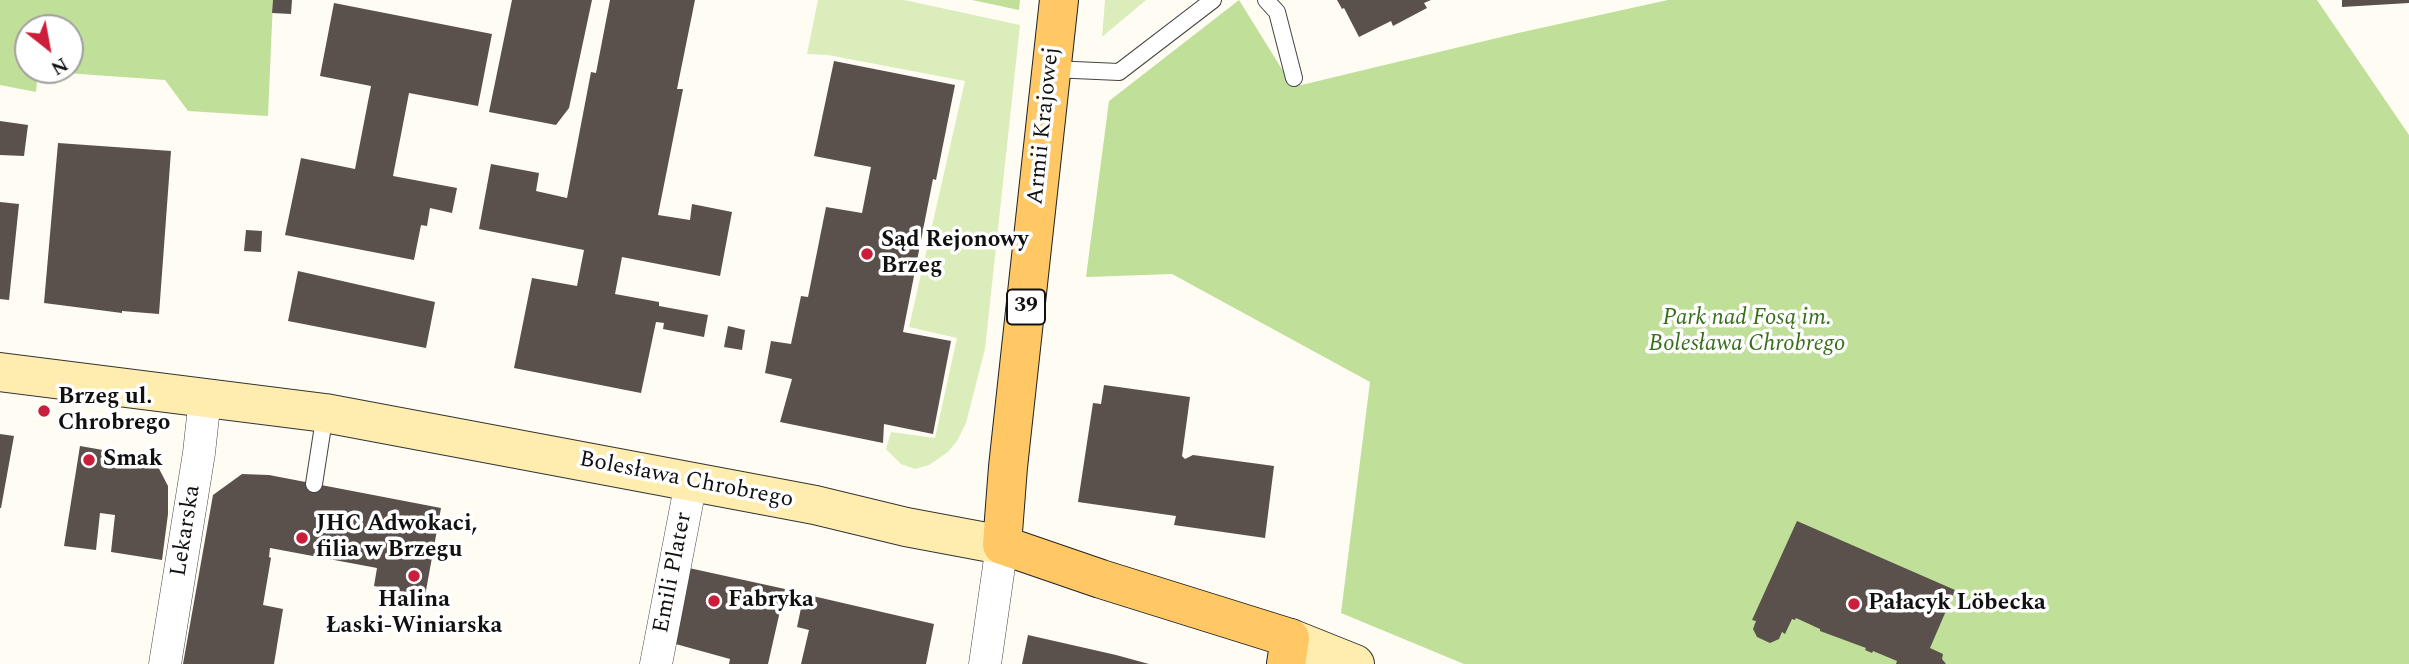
<!DOCTYPE html>
<meta charset="utf-8">
<style>
body{margin:0}
#map{position:relative;width:2409px;height:664px;overflow:hidden;background:#fffcf4;font-family:Spectral,serif}
canvas{display:block}
.north{position:absolute;left:14px;top:14px;width:70px;height:70px;box-sizing:border-box;background:#fff;border:2px solid #a0a0a0;border-radius:50%;rotate:149deg;font-size:19px;font-weight:700;line-height:28px;text-align:center;color:#111}
.north::after{content:'';display:block;margin:auto;width:24px;height:32px;background:#cb1e3a;clip-path:polygon(50% 0,100% 100%,50% 72%,0 100%)}
</style>
<div id="map">
<canvas width="2409" height="664"></canvas>
<div class="north">N</div>
</div>
<script>
const c = document.querySelector('canvas').getContext('2d');
c.lineJoin = 'round';
function paint(path, color) { c.fillStyle = color; c.fill(path, 'evenodd'); }
function stroke(path, color, width, dash) { c.strokeStyle = color; c.lineWidth = width; c.lineCap = dash ? 'butt' : 'round'; c.setLineDash(dash || []); c.stroke(path); }
function label(font, color, halo, rows, align = 'center') {
  c.font = font + ' Spectral,serif'; c.lineWidth = 7; c.setLineDash([]); c.textBaseline = 'middle'; c.strokeStyle = halo; c.fillStyle = color; for (const [text, x, y, turn = 0] of rows) {
    c.save(); c.translate(x, y); c.rotate((+turn || 0) * Math.PI / 180); c.textAlign = isNaN(turn) ? turn : align; if (halo) c.strokeText(text, 0, 0); c.fillText(text, 0, 0); c.restore();
  }
}
paint(new Path2D(`
 M 818,0 L 904,0 L 1020,25 L 985,349 L 966,423 L 957,441 L 948,452 L 929,465 L 915,469 L 901,464 L 886,449 L 891,432 L 935,438 L 957,338 L 909,327 L 965,81 L 828,55 L 807,54 Z
 M 1105,0 L 1146,0 L 1102,37 Z`), '#daedba');
paint(new Path2D(`
 M 0,0 L 273,0 L 268,116 L 188,111 L 165,80 L 38,71 L 36,92 L 0,85 ZM 28,28 L 70,28 L 70,70 L 28,70 Z
 M 972,0 L 1020,0 L 1019,10 Z
 M 1239,0 L 1293,87 L 1518,33 L 1668,0 L 2317,0 L 2409,135 L 2409,664 L 1464,664 L 1341,613 L 1370,382 L 1172,274 L 1086,277 L 1109,101 Z`), '#c0df99');
paint(new Path2D(`
 M 273,0 L 292,0 L 291,14 L 272,13 Z
 M 512,0 L 592,0 L 569,108 L 556,125 L 489,112 Z
 M 610,0 L 695,0 L 677,89 L 683,89 L 658,215 L 690,220 L 692,204 L 732,212 L 720,276 L 622,257 L 615,294 L 659,302 L 659,306 L 708,315 L 704,337 L 663,329 L 664,323 L 656,322 L 641,393 L 514,368 L 532,278 L 577,286 L 584,250 L 479,229 L 491,164 L 539,173 L 536,191 L 567,198 L 591,72 L 596,73 Z
 M 1337,0 L 1431,0 L 1424,3 L 1427,8 L 1393,26 L 1391,21 L 1359,37 L 1344,8 L 1342,9 Z
 M 2342,0 L 2409,0 L 2409,3 L 2342,7 Z
 M 334,3 L 492,34 L 478,106 L 409,93 L 393,176 L 457,188 L 452,213 L 430,208 L 427,226 L 421,225 L 414,260 L 285,235 L 301,158 L 355,169 L 371,86 L 320,76 Z
 M 834,61 L 955,85 L 936,180 L 933,179 L 903,332 L 951,341 L 933,434 L 884,424 L 883,443 L 780,422 L 792,379 L 765,373 L 771,341 L 791,344 L 801,296 L 808,297 L 826,207 L 862,213 L 871,167 L 814,156 Z
 M 0,121 L 28,125 L 24,156 L 0,155 Z
 M 58,143 L 171,151 L 159,314 L 122,311 L 122,313 L 44,303 Z
 M 0,202 L 19,204 L 9,300 L 0,299 Z
 M 246,230 L 262,231 L 261,252 L 244,251 Z
 M 298,271 L 435,302 L 426,348 L 288,321 Z
 M 728,326 L 745,330 L 742,350 L 724,347 Z
 M 1104,385 L 1190,397 L 1182,456 L 1185,459 L 1193,455 L 1274,466 L 1265,538 L 1174,525 L 1176,516 L 1078,502 L 1093,403 L 1101,404 Z
 M 0,434 L 14,436 L 1,508 L 0,508 Z
 M 80,446 L 154,459 L 168,486 L 168,514 L 162,560 L 111,552 L 115,515 L 100,513 L 96,550 L 64,546 Z
 M 242,474 L 269,475 L 441,508 L 425,596 L 374,586 L 377,568 L 270,548 L 269,557 L 271,558 L 263,605 L 283,609 L 274,664 L 183,664 L 213,495 Z
 M 1797,521 L 1955,590 L 1930,648 L 1943,654 L 1942,659 L 1946,664 L 1896,664 L 1897,661 L 1873,651 L 1872,653 L 1865,650 L 1866,648 L 1820,631 L 1820,629 L 1796,618 L 1795,620 L 1792,619 L 1785,634 L 1782,632 L 1779,639 L 1770,643 L 1757,637 L 1753,629 L 1756,621 L 1752,620 Z
 M 689,568 L 785,589 L 768,664 L 729,664 L 730,659 L 672,643 Z
 M 804,594 L 934,624 L 926,664 L 801,664 L 809,630 L 797,627 Z
 M 1028,635 L 1116,655 L 1149,664 L 1022,664 Z`), '#5a504c');
const lane = new Path2D(`
 M 1266,0 L 1277,12 L 1294,78
 M 1052,69 L 1119,72 L 1213,0
 M 314,484 L 325,413`);
const street = new Path2D(`
 M 165,664 L 199,453 L 205,398
 M 656,664 L 691,482
 M 985,664 L 1002,545`);
const secondary = new Path2D(`
 M 0,372 L 325,413 L 730,489 L 815,505 L 906,527 L 1002,545
 M 1290,638 L 1355,664`);
const primary = new Path2D(`
 M 1059,0 L 1008,467 L 1002,545 L 1101,579 L 1290,638 L 1286,664`);
stroke(lane, '#444', 18);
stroke(street, '#444', 33);
stroke(secondary, '#333', 40);
stroke(primary, '#222', 40);
stroke(lane, '#fff', 16);
stroke(street, '#fff', 32);
stroke(secondary, '#ffedaf', 38);
stroke(primary, '#ffc864', 38);
for (const [x, y, r, color] of [
 [867,254,7,"#cb1e3a"],
 [44,411,7,"#cb1e3a"],
 [89,460,7,"#cb1e3a"],
 [302,538,7,"#cb1e3a"],
 [414,576,7,"#cb1e3a"],
 [714,601,7,"#cb1e3a"],
 [1854,604,7,"#cb1e3a"]
]) { const dot = new Path2D(); dot.arc(x, y, r, 0, 2 * Math.PI); c.fillStyle = color; c.fill(dot); stroke(dot, '#fff', 2.5); }
for (const [x, y, w] of [
 [1026,307,38]
]) { const box = new Path2D(); box.roundRect(x - w / 2, y - 17.5, w, 35, 5); c.fillStyle = '#fff'; c.fill(box); stroke(box, '#111', 2); }
label('bold 21px', '#111', null, [
 ["39",1026,307]
]);
label('23px', '#111', '#fff', [
 ["Armii Krajowej",1045,126,-84],
 ["Bolesława Chrobrego",686,481,11],
 ["Lekarska",187,531,-81],
 ["Emili Plater",674,573,-79]
]);
label('bold 23px', '#111', '#fff', [
 ["Sąd Rejonowy",881,241],
 ["Brzeg",881,267],
 ["Brzeg ul.",58,398],
 ["Chrobrego",58,424],
 ["Smak",103,460],
 ["JHC Adwokaci,",316,525],
 ["filia w Brzegu",316,551],
 ["Halina",414,601,"center"],
 ["Łaski-Winiarska",414,627,"center"],
 ["Fabryka",728,601],
 ["Pałacyk Löbecka",1868,604]
], 'left');
label('italic 23px', '#366e1b', '#fff', [
 ["Park nad Fosą im.",1747,319],
 ["Bolesława Chrobrego",1747,345]
]);
</script>
